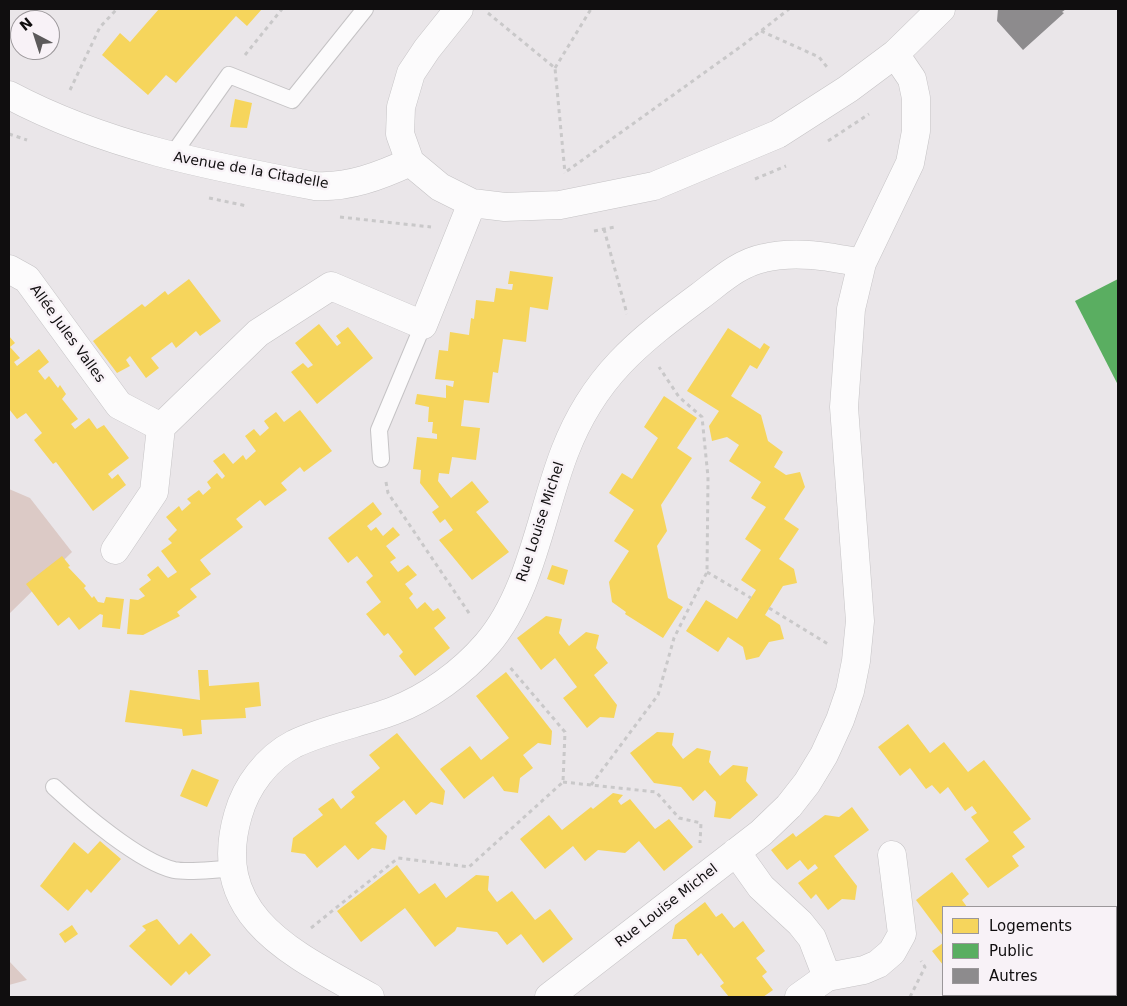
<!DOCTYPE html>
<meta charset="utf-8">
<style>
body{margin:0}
#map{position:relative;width:1127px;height:1006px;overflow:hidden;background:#eae6e9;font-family:"DejaVu Sans",sans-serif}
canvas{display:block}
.frame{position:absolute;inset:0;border:10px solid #100e0f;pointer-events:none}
.legend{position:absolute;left:942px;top:906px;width:175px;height:90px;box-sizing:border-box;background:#f8f2f7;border:1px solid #9b979a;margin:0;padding:6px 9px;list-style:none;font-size:15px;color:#100e0f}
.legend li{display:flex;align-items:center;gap:10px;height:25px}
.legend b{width:25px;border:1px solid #9b979a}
.north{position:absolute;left:10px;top:10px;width:50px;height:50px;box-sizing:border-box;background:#f8f2f7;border:1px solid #9b979a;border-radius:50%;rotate:320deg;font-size:14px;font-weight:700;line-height:20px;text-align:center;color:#100e0f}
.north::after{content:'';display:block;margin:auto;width:18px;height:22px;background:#5c5a5b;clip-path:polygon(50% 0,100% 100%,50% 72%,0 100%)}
</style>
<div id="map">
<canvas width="1127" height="1006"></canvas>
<div class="frame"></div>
<ul class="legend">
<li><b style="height:14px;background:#f6d55c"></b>Logements</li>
<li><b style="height:14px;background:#5aae61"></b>Public</li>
<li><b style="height:14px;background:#8d8b8d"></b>Autres</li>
</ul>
<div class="north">N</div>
</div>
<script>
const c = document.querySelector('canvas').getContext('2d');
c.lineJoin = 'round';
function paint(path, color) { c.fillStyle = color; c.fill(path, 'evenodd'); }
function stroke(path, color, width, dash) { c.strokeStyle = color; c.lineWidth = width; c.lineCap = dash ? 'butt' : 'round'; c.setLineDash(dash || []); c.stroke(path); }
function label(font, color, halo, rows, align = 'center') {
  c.font = font + ' "DejaVu Sans",sans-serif'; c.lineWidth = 5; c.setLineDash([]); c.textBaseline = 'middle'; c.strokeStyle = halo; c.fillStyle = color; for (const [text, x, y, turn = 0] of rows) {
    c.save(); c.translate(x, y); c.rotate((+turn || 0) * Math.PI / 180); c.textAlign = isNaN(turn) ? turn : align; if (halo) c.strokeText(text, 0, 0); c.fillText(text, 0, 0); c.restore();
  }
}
paint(new Path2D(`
 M 9,489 L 30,498 L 72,552 L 9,614 Z
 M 9,961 L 27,980 L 9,985 Z`), '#dccac6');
paint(new Path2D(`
 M 159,9 L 262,9 L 247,26 L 236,16 L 176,83 L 166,75 L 148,95 L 102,55 L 120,33 L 130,42 Z
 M 235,99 L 252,103 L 247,128 L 230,127 Z
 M 510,271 L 553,277 L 548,310 L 530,307 L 526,342 L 503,339 L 498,373 L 493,372 L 489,403 L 464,400 L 461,426 L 480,428 L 476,460 L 452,457 L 449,474 L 439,473 L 438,481 L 451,498 L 472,481 L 489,502 L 476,512 L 509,552 L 472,580 L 439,540 L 453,530 L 445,519 L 440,523 L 432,512 L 439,507 L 420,483 L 421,470 L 413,469 L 417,437 L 437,439 L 437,434 L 432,433 L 433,422 L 428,422 L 429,407 L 415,404 L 417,394 L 446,398 L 446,385 L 453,387 L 454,381 L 435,379 L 439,350 L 448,351 L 450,332 L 469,335 L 471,318 L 474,319 L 476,300 L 494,302 L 496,288 L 512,290 L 513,284 L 508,284 Z
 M 189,279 L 221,321 L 200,336 L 196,331 L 176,348 L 172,342 L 151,358 L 159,368 L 146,378 L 130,356 L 126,360 L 130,366 L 117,373 L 93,341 L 142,304 L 145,307 L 165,291 L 168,295 Z
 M 319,324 L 337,346 L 341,343 L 336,336 L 348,327 L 373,358 L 317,404 L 291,372 L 303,363 L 308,368 L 313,365 L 295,343 Z
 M 728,328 L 760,349 L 764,343 L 770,347 L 757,369 L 750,365 L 731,396 L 761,415 L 768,441 L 783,452 L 774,467 L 786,475 L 800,472 L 805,487 L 784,519 L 799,529 L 779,559 L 794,569 L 797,583 L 783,586 L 765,615 L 780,625 L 784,639 L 769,642 L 759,657 L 746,660 L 743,647 L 728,637 L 718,652 L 686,631 L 706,600 L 737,619 L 756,590 L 741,580 L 761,550 L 745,539 L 766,507 L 751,498 L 761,482 L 729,461 L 739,445 L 727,437 L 712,441 L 709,426 L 719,411 L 687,391 Z
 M 9,336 L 15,343 L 10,347 L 20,358 L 14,362 L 17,366 L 39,349 L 49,362 L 38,371 L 45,380 L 49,376 L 58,388 L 60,385 L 66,394 L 62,399 L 78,419 L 71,424 L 75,429 L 89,418 L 97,429 L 104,425 L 129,458 L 108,474 L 112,479 L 118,474 L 126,485 L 93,511 L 56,462 L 53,464 L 34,440 L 42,433 L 26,413 L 17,419 L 9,409 Z
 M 664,396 L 697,418 L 677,448 L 692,458 L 661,505 L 667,531 L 657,546 L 668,598 L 683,607 L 663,638 L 625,614 L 626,612 L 612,602 L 609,582 L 629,551 L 614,541 L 634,510 L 609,493 L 622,473 L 632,479 L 658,438 L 644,427 Z
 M 300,410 L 332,451 L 304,472 L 300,467 L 281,483 L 287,490 L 265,506 L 260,500 L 236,519 L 243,527 L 200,560 L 211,574 L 190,589 L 197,597 L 177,612 L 180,616 L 143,635 L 127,634 L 130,599 L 138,600 L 145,596 L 139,589 L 151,580 L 147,575 L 158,566 L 168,578 L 177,572 L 161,551 L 172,543 L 168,539 L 177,530 L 166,517 L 179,506 L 182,511 L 191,503 L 187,499 L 199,490 L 203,495 L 211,488 L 207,482 L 217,473 L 222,479 L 225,476 L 213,461 L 224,453 L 233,464 L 243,455 L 246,460 L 256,451 L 245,436 L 254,429 L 260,436 L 269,428 L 264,421 L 276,412 L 284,422 Z
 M 373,502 L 382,514 L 367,526 L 371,531 L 376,527 L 383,536 L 393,527 L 400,535 L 386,546 L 396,558 L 390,562 L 398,572 L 408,565 L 417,575 L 405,584 L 413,594 L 409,598 L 417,609 L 425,602 L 433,611 L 438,608 L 446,618 L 434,628 L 450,648 L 415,676 L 399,656 L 403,652 L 388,633 L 384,636 L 366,614 L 381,602 L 366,582 L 373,576 L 357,556 L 348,563 L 328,538 Z
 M 62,556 L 70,566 L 68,567 L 86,586 L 84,588 L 92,598 L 94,596 L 98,602 L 104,603 L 106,597 L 124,599 L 120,629 L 102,627 L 103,615 L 100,614 L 79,630 L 69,617 L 58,626 L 26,584 Z
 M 552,565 L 568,570 L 564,585 L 547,579 Z
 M 546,616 L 562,619 L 559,633 L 569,646 L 586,632 L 599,635 L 596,648 L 608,663 L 594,675 L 617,705 L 614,718 L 600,717 L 587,728 L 563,698 L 577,687 L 555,658 L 541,670 L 517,638 Z
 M 198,670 L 208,670 L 209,686 L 259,682 L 261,706 L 245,708 L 246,718 L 201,720 L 202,734 L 183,736 L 182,729 L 125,722 L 130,690 L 200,700 Z
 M 506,672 L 552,731 L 551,745 L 538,743 L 523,755 L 533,768 L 520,778 L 518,793 L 504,791 L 493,776 L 464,799 L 440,769 L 470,746 L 481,760 L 509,738 L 476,696 Z
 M 908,724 L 930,753 L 944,742 L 968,772 L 984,760 L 1031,819 L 1013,832 L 1025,847 L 1012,856 L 1019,866 L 988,888 L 965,859 L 989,841 L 971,817 L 977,813 L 972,806 L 965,811 L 948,787 L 940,794 L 932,785 L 926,789 L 910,768 L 900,776 L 878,747 Z
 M 657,732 L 674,733 L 672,745 L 683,759 L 697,748 L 711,751 L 709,762 L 720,776 L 733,765 L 748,767 L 746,781 L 758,795 L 730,819 L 714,817 L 716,802 L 705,790 L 693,801 L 681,787 L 654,783 L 630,753 Z
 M 397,733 L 445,791 L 443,805 L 431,802 L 416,815 L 404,800 L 375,823 L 387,836 L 385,850 L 372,848 L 358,860 L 345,845 L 317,868 L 305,854 L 291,852 L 293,838 L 323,815 L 318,809 L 333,798 L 341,809 L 355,797 L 351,792 L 380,768 L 369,755 Z
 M 192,769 L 219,780 L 207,807 L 180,796 Z
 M 613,793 L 623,795 L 618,801 L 621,805 L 630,799 L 655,829 L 669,819 L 693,847 L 664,871 L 639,841 L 625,853 L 598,850 L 585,861 L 573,846 L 545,869 L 520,839 L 549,815 L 562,830 L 591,807 L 593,809 Z
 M 852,807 L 869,830 L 834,856 L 857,886 L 855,900 L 842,899 L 828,910 L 816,894 L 811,899 L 798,883 L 818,868 L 815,864 L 808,870 L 800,860 L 787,870 L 771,850 L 793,833 L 796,837 L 825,815 L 839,817 Z
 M 100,841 L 121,859 L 91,893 L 87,889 L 68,911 L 40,886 L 74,842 L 88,854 Z
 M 397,865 L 419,894 L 435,883 L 446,898 L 476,875 L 489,876 L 488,890 L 497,902 L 512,891 L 535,920 L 550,909 L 573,939 L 543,963 L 521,934 L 507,945 L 497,932 L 457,927 L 455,931 L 435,947 L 405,908 L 361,942 L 337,911 Z
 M 952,872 L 969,894 L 962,900 L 967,907 L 943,907 L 943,936 L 916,900 Z
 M 705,902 L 716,917 L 722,913 L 734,928 L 743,921 L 765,951 L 756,958 L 767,972 L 762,976 L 773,990 L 763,997 L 729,997 L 720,986 L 724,983 L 701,953 L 698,956 L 686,939 L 672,939 L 675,925 Z
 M 157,919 L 179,945 L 191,933 L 211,955 L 189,975 L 186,971 L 171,986 L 129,946 L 146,930 L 142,926 Z
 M 72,925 L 78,934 L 65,943 L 59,934 Z
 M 943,943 L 943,965 L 932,951 Z`), '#f6d55c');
paint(new Path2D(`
 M 1118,279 L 1118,385 L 1075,301 Z`), '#5aae61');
paint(new Path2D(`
 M 998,9 L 1066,9 L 1062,12 L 1064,13 L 1023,50 L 997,21 Z`), '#8d8b8d');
const service = new Path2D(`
 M 171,157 L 229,75 L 292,100 L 365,9
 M 381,459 L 379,430 L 423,325
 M 54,787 C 81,812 139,862 174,870 C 189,873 215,869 231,869`);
const minor = new Path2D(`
 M 459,9 L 427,49 L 411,73 L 401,107 L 400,134 L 410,162 L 440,187 L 472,203 L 505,207 L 560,205 L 654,186 L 778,134 L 848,89 L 895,54 L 941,9
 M 9,95 C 105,146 209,166 315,186 C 348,188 380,176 410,162
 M 9,269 L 27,279 L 119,405 L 161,427 L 258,333 L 331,286 L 423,325 L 472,203
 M 115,550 L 154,492 L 161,427
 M 736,852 L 761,887 L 800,923 L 812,938 L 827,977 L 864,970 L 878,964 L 892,952 L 902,934 L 892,855
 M 370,997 C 296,955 208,918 238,815 C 246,786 267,758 294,744 C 325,729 361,723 393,711 C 428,698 463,672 487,644 C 531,593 541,512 565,451 C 594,376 638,342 700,296 C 720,281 739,263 764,258 C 797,250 831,257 862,263
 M 549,997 L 761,833 L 789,806 L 807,783 L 824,755 L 840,720 L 850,691 L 856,661 L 860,621 L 844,407 L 851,309 L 862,263 L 910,163 L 916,131 L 916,98 L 912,79 L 895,54
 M 799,997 L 827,977`);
stroke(service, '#c5c3c5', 18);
stroke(minor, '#c5c3c5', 29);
stroke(new Path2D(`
 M 488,13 L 555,68 L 565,173
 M 761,31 L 819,57 L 827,67
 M 245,55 L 282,9
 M 555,68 L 591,9
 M 70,90 L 100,27 L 117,9
 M 9,134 L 27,140
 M 828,141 L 869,114
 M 567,171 L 743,45 L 789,9
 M 755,179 L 786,166
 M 209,198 L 247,206
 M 340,217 L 431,227
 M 604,229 L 627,314
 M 594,231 L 615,227
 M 386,482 L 388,493 L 471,616
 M 707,572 L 751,598
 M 769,608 L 828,644
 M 563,782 L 656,792 L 679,818 L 701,823 L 700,843
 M 591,785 L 658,695 L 674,638 L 707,572 L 708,477 L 702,417 L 679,397 L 659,367
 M 311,928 L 398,858 L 469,867 L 563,782 L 565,732 L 508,665
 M 910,997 L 925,967 L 921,961`), '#c9c8c9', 3, [4, 4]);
stroke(service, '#fcfbfc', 16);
stroke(minor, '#fcfbfc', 28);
label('14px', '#100e0f', '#f8f2f7', [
 ["Avenue de la Citadelle",251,171,10],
 ["Allée Jules Valles",67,334,54],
 ["Rue Louise Michel",541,522,-72],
 ["Rue Louise Michel",667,906,-38]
]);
</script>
